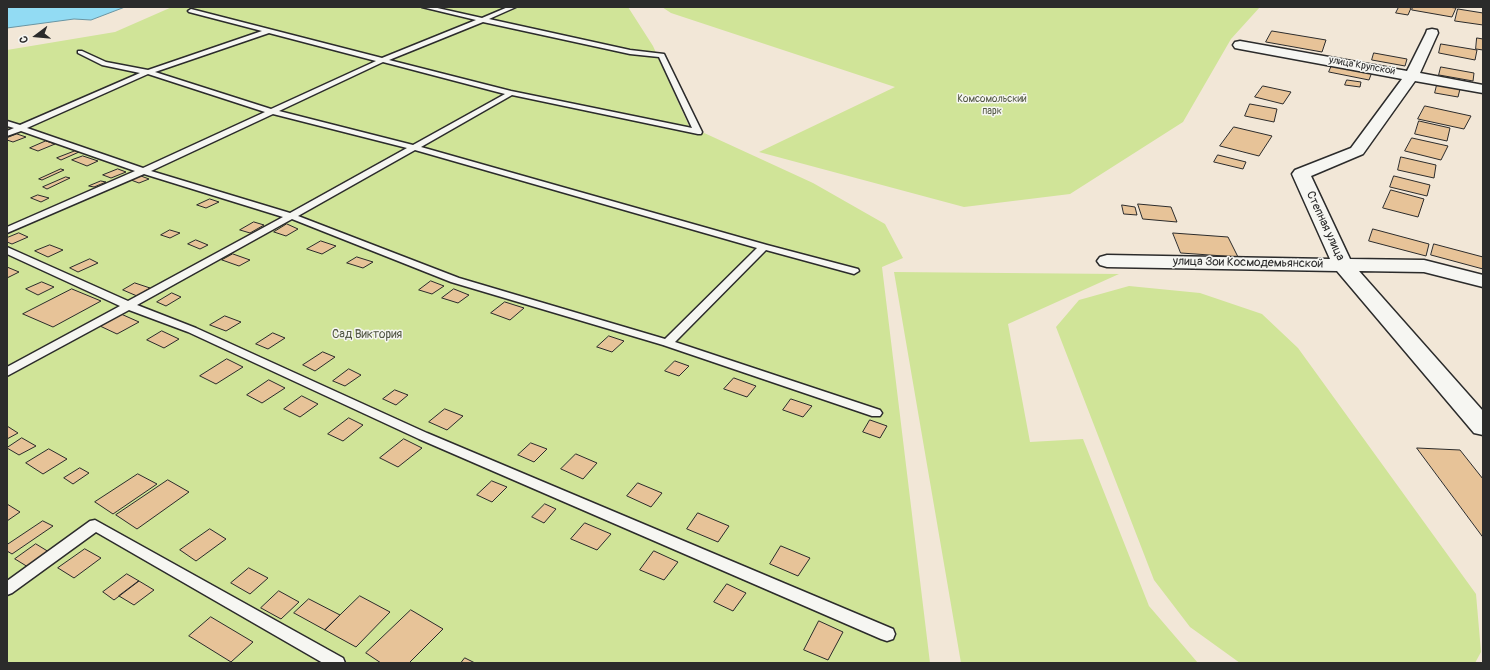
<!DOCTYPE html>
<meta charset="utf-8">
<style>
body{margin:0}
#map{position:relative;width:1490px;height:670px;overflow:hidden;background:#f2e7d7;font-family:Pangolin,sans-serif}
canvas{display:block}
.frame{position:absolute;inset:0;border:8px solid #2b2b2b;pointer-events:none}
.north{position:absolute;left:16px;top:16px;width:40px;height:40px;-webkit-text-stroke:3px #f6f6f2;paint-order:stroke;rotate:254deg;font-size:11px;font-weight:700;line-height:16px;text-align:center;color:#2b2b2b}
.north::after{content:'';display:block;margin:auto;width:14px;height:18px;background:#2b2b2b;clip-path:polygon(50% 0,100% 100%,50% 72%,0 100%)}
</style>
<div id="map">
<canvas width="1490" height="670"></canvas>
<div class="frame"></div>
<div class="north">С</div>
</div>
<script>
const c = document.querySelector('canvas').getContext('2d');
c.lineJoin = 'round';
function paint(path, color) { c.fillStyle = color; c.fill(path, 'evenodd'); }
function stroke(path, color, width, dash) { c.strokeStyle = color; c.lineWidth = width; c.lineCap = dash ? 'butt' : 'round'; c.setLineDash(dash || []); c.stroke(path); }
function label(font, color, halo, rows, align = 'center') {
  c.font = font + ' Pangolin,sans-serif'; c.lineWidth = 3; c.setLineDash([]); c.textBaseline = 'middle'; c.strokeStyle = halo; c.fillStyle = color; for (const [text, x, y, turn = 0] of rows) {
    c.save(); c.translate(x, y); c.rotate((+turn || 0) * Math.PI / 180); c.textAlign = isNaN(turn) ? turn : align; if (halo) c.strokeText(text, 0, 0); c.fillText(text, 0, 0); c.restore();
  }
}
paint(new Path2D(`
 M 172,7 L 628,7 L 653,46 L 689,126 L 813,183 L 885,224 L 903,258 L 882,267 L 930,663 L 7,663 L 7,50 L 115,32 Z
 M 662,7 L 1260,7 L 1231,39 L 1183,122 L 1070,194 L 964,207 L 759,152 L 895,87 L 671,13 Z
 M 894,272 L 1119,274 L 1008,324 L 1030,442 L 1083,439 L 1149,606 L 1198,663 L 961,663 Z
 M 1129,286 L 1200,293 L 1262,314 L 1298,348 L 1476,594 L 1481,652 L 1475,663 L 1240,663 L 1190,627 L 1154,580 L 1056,327 L 1079,300 Z`), '#d0e498');
const water = new Path2D(`
 M 7,7 L 125,7 L 91,20 L 74,19 L 7,28 Z`);
paint(water, '#92dbf3');
stroke(water, '#6995a3', 1);
const building = new Path2D(`
 M 1399,7 L 1407,7 L 1411,8 L 1408,15 L 1396,13 Z
 M 1413,7 L 1447,7 L 1456,8 L 1452,17 L 1412,10 Z
 M 1458,9 L 1483,13 L 1483,25 L 1455,21 Z
 M 1272,31 L 1326,40 L 1322,52 L 1266,42 Z
 M 1477,38 L 1483,39 L 1483,50 L 1476,49 Z
 M 1441,44 L 1477,50 L 1475,60 L 1439,53 Z
 M 1374,53 L 1407,59 L 1405,66 L 1372,60 Z
 M 1332,65 L 1372,72 L 1369,80 L 1329,72 Z
 M 1441,67 L 1474,73 L 1473,81 L 1439,75 Z
 M 1347,80 L 1361,82 L 1360,87 L 1345,85 Z
 M 1437,85 L 1460,89 L 1458,97 L 1435,93 Z
 M 1263,86 L 1291,92 L 1283,104 L 1255,97 Z
 M 1250,104 L 1277,109 L 1274,122 L 1245,116 Z
 M 1425,106 L 1471,116 L 1464,129 L 1418,119 Z
 M 1419,121 L 1450,128 L 1447,141 L 1415,134 Z
 M 1234,127 L 1272,136 L 1259,156 L 1220,146 Z
 M 17,134 L 26,137 L 13,142 L 7,140 L 7,138 Z
 M 1412,138 L 1448,146 L 1441,160 L 1405,151 Z
 M 46,141 L 55,144 L 38,151 L 30,148 Z
 M 75,151 L 79,152 L 61,160 L 57,158 Z
 M 1218,155 L 1246,162 L 1243,169 L 1214,162 Z
 M 83,156 L 98,161 L 87,166 L 72,160 Z
 M 1401,157 L 1436,165 L 1434,178 L 1398,170 Z
 M 61,169 L 64,170 L 42,180 L 39,179 Z
 M 118,169 L 126,172 L 111,178 L 103,175 Z
 M 141,176 L 149,179 L 139,183 L 131,180 Z
 M 1394,176 L 1430,185 L 1427,196 L 1390,187 Z
 M 66,177 L 70,178 L 47,189 L 43,187 Z
 M 101,181 L 106,182 L 94,187 L 89,186 Z
 M 1391,190 L 1424,199 L 1418,217 L 1383,208 Z
 M 38,195 L 49,198 L 41,202 L 31,198 Z
 M 210,199 L 219,202 L 206,208 L 197,205 Z
 M 1138,204 L 1171,207 L 1177,222 L 1143,219 Z
 M 1122,205 L 1135,207 L 1137,215 L 1124,214 Z
 M 254,222 L 264,225 L 250,233 L 240,230 Z
 M 287,224 L 298,229 L 286,236 L 274,232 Z
 M 1373,229 L 1429,244 L 1426,256 L 1369,241 Z
 M 170,230 L 180,233 L 170,238 L 161,235 Z
 M 19,233 L 28,237 L 12,244 L 7,242 L 7,238 Z
 M 1173,233 L 1228,237 L 1238,257 L 1181,253 Z
 M 196,240 L 208,245 L 200,249 L 188,244 Z
 M 321,241 L 336,246 L 322,254 L 307,249 Z
 M 1434,244 L 1483,257 L 1483,269 L 1431,255 Z
 M 50,245 L 63,250 L 48,257 L 35,251 Z
 M 233,254 L 250,260 L 239,266 L 222,260 Z
 M 357,257 L 373,262 L 363,268 L 347,263 Z
 M 90,259 L 98,263 L 78,272 L 70,268 Z
 M 7,267 L 19,272 L 7,278 Z
 M 431,281 L 444,286 L 432,294 L 419,290 Z
 M 42,282 L 54,287 L 38,295 L 26,289 Z
 M 135,283 L 150,288 L 137,296 L 123,290 Z
 M 72,289 L 101,301 L 53,327 L 23,314 Z
 M 454,289 L 469,295 L 458,303 L 442,298 Z
 M 172,293 L 181,297 L 166,306 L 157,302 Z
 M 505,302 L 524,308 L 510,320 L 491,313 Z
 M 121,314 L 139,322 L 117,334 L 100,326 Z
 M 225,316 L 241,322 L 226,331 L 210,325 Z
 M 162,331 L 179,339 L 164,348 L 147,340 Z
 M 273,333 L 285,338 L 268,349 L 256,344 Z
 M 609,336 L 624,341 L 612,352 L 597,347 Z
 M 323,352 L 335,357 L 315,371 L 303,365 Z
 M 227,359 L 243,367 L 216,384 L 200,376 Z
 M 675,361 L 689,366 L 679,376 L 665,371 Z
 M 349,369 L 361,375 L 345,386 L 333,381 Z
 M 734,378 L 756,386 L 747,397 L 724,389 Z
 M 269,380 L 285,388 L 262,403 L 247,395 Z
 M 395,390 L 408,395 L 396,405 L 383,399 Z
 M 302,396 L 318,404 L 300,417 L 284,409 Z
 M 791,399 L 812,406 L 803,417 L 783,410 Z
 M 445,409 L 463,416 L 447,430 L 429,422 Z
 M 349,418 L 363,425 L 343,441 L 328,434 Z
 M 870,420 L 887,426 L 880,438 L 863,432 Z
 M 7,426 L 18,433 L 7,439 Z
 M 22,438 L 36,446 L 19,455 L 7,448 Z
 M 404,439 L 422,448 L 398,467 L 380,458 Z
 M 531,443 L 547,449 L 534,462 L 518,455 Z
 M 1417,448 L 1460,450 L 1483,479 L 1483,537 Z
 M 49,449 L 67,459 L 43,474 L 26,463 Z
 M 576,454 L 597,463 L 583,479 L 561,469 Z
 M 80,468 L 89,473 L 73,484 L 64,478 Z
 M 138,474 L 157,484 L 113,514 L 95,502 Z
 M 168,480 L 189,492 L 137,529 L 116,515 Z
 M 492,481 L 507,487 L 492,502 L 477,495 Z
 M 638,483 L 662,493 L 651,507 L 627,496 Z
 M 7,504 L 20,512 L 7,521 Z
 M 545,504 L 556,509 L 544,523 L 532,517 Z
 M 698,513 L 729,526 L 718,542 L 687,529 Z
 M 43,521 L 53,526 L 12,554 L 7,551 L 7,545 Z
 M 585,523 L 611,534 L 597,550 L 571,539 Z
 M 210,529 L 226,539 L 196,561 L 180,550 Z
 M 36,544 L 49,552 L 28,567 L 15,559 Z
 M 781,546 L 810,558 L 798,576 L 770,564 Z
 M 85,549 L 101,558 L 74,578 L 58,568 Z
 M 654,551 L 678,562 L 664,580 L 640,570 Z
 M 249,568 L 268,578 L 250,594 L 231,583 Z
 M 127,574 L 139,581 L 114,600 L 103,592 Z
 M 139,581 L 154,590 L 134,605 L 119,596 Z
 M 727,584 L 746,593 L 733,611 L 714,602 Z
 M 279,591 L 299,602 L 281,619 L 261,608 Z
 M 360,596 L 390,612 L 356,647 L 325,630 Z
 M 309,599 L 340,615 L 325,630 L 294,613 Z
 M 411,610 L 443,629 L 409,663 L 381,663 L 366,653 Z
 M 211,617 L 253,642 L 231,662 L 189,636 Z
 M 819,621 L 843,632 L 828,660 L 804,650 Z
 M 465,658 L 475,663 L 461,663 Z`);
paint(building, '#e7c398');
stroke(building, '#2b2b2b', 1);
const service = new Path2D(`
 M 422,7 L 433,7 L 482,18 L 508,7 L 516,7 L 489,19 L 630,50 L 664,54 L 702,132 L 701,134 L 698,134 L 512,95 L 421,147 L 767,245 L 858,269 L 859,271 L 854,274 L 766,250 L 675,342 L 880,410 L 882,413 L 880,416 L 872,416 L 663,345 L 451,282 L 292,219 L 137,305 L 196,328 L 427,433 L 893,629 L 895,634 L 893,639 L 887,641 L 881,639 L 419,439 L 188,332 L 129,310 L 7,376 L 7,367 L 120,306 L 7,254 L 7,247 L 128,301 L 283,217 L 144,174 L 7,233 L 7,227 L 135,171 L 21,131 L 7,136 L 7,131 L 14,128 L 7,126 L 7,121 L 20,125 L 140,73 L 102,65 L 78,53 L 78,51 L 82,51 L 106,62 L 148,70 L 262,31 L 189,12 L 188,11 L 191,9 L 382,58 L 476,20 ZM 483,22 L 630,54 L 659,57 L 692,128 L 511,91 L 389,60 ZM 269,33 L 376,61 L 271,109 L 155,72 ZM 383,62 L 505,94 L 413,145 L 279,111 ZM 148,74 L 265,112 L 143,168 L 27,128 ZM 273,114 L 407,148 L 290,213 L 151,171 ZM 415,150 L 757,248 L 665,339 L 459,278 L 298,216 Z
 M 95,520 L 343,658 L 345,663 L 323,663 L 96,532 L 12,593 L 7,595 L 7,581 L 90,521 Z`);
const minor = new Path2D(`
 M 1432,29 L 1437,30 L 1438,33 L 1420,73 L 1483,85 L 1483,93 L 1415,81 L 1363,154 L 1311,176 L 1350,259 L 1424,260 L 1483,275 L 1483,287 L 1424,272 L 1359,271 L 1483,411 L 1483,435 L 1474,433 L 1337,271 L 1107,267 L 1100,265 L 1097,261 L 1100,257 L 1107,255 L 1330,259 L 1292,174 L 1295,170 L 1351,148 L 1402,79 L 1240,49 L 1235,48 L 1233,45 L 1235,42 L 1240,41 L 1407,71 L 1426,33 L 1427,30 Z`);
stroke(service, '#2b2b2b', 3);
stroke(minor, '#2b2b2b', 3);
paint(service, '#f6f6f2');
paint(minor, '#f6f6f2');
label('10px', '#2b2b2b', '#f6f6f2', [
 ["улица Крупской",1362,66,10]
]);
label('10px', '#545946', '#f6f6f2', [
 ["Комсомольский",992,99],
 ["парк",992,111]
]);
label('12px', '#2b2b2b', '#f6f6f2', [
 ["Степная улица",1325,226,65],
 ["улица Зои Космодемьянской",1248,263,1]
]);
label('12px', '#545946', '#f6f6f2', [
 ["Сад Виктория",367,335]
]);
</script>
